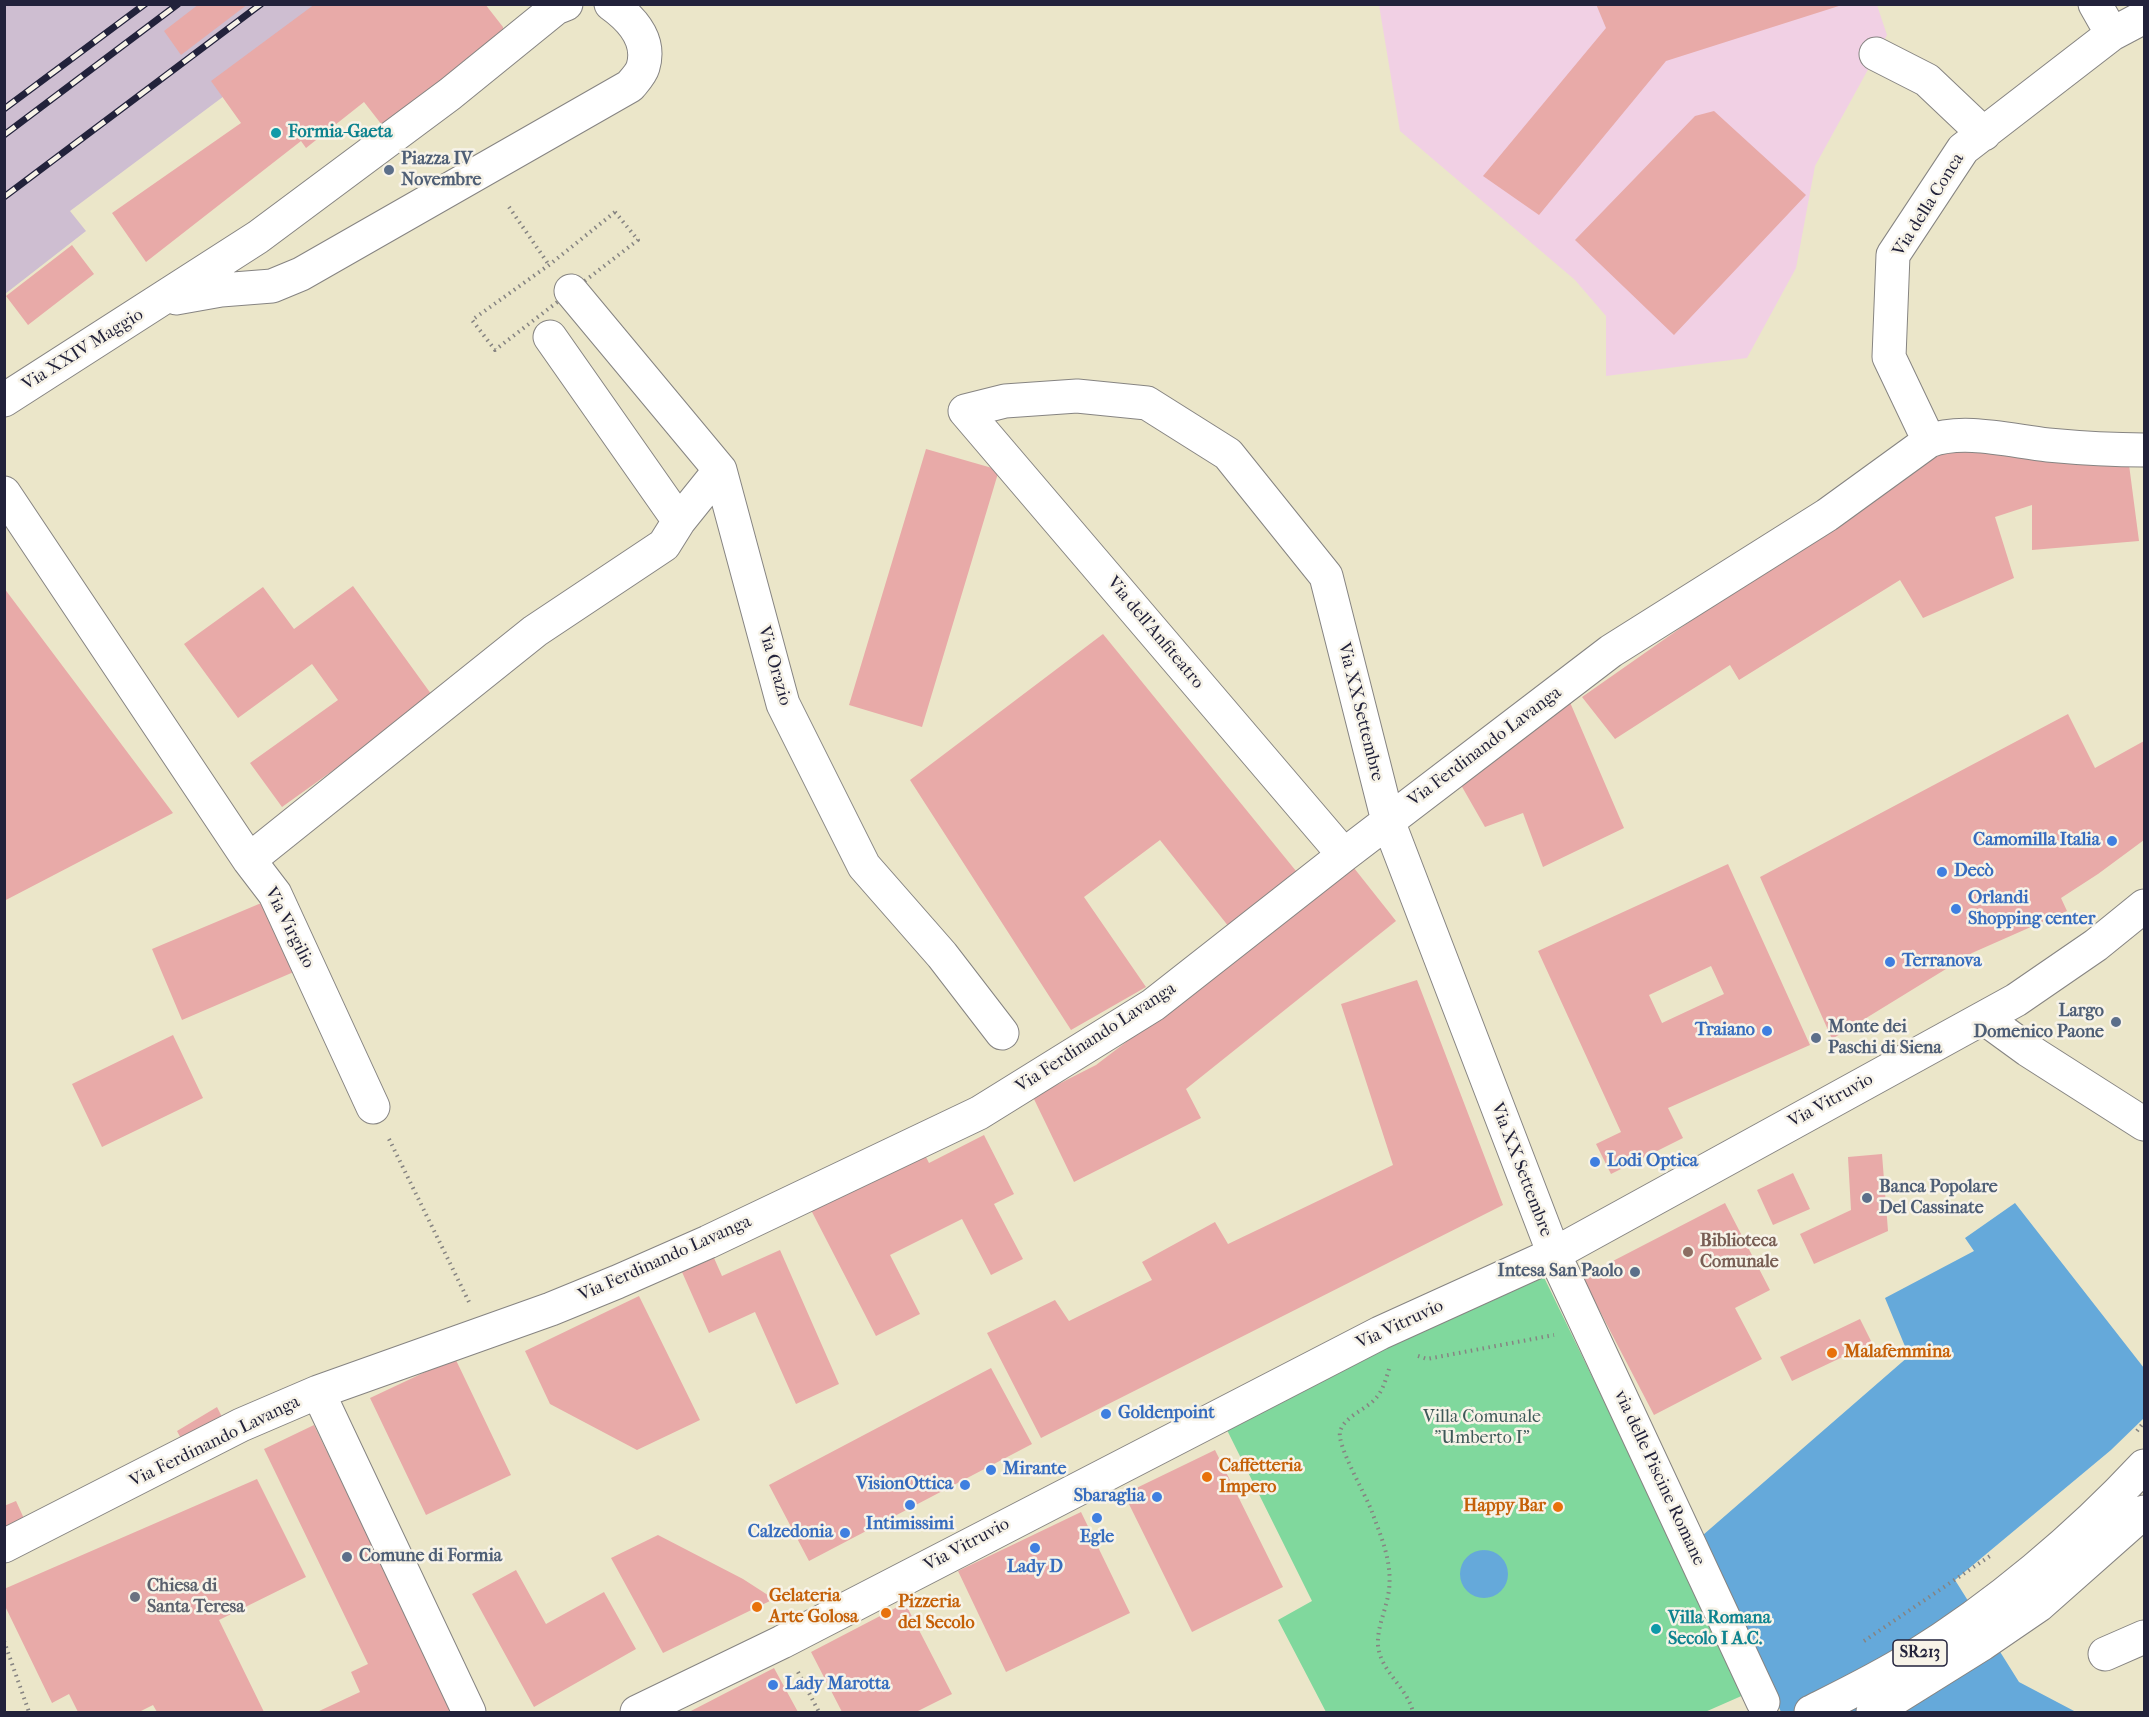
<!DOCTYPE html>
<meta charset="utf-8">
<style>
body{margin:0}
#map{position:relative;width:2149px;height:1717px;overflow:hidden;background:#ebe6c9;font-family:"IM FELL French Canon",serif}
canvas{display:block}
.frame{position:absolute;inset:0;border:6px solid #22223b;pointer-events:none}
</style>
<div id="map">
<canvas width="2149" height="1717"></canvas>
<div class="frame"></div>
</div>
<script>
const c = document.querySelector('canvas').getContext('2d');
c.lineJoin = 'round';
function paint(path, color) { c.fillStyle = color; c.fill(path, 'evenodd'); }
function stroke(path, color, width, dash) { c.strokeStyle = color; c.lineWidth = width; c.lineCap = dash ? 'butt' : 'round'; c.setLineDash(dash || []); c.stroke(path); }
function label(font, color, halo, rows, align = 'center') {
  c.font = font + ' "IM FELL French Canon",serif'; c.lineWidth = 5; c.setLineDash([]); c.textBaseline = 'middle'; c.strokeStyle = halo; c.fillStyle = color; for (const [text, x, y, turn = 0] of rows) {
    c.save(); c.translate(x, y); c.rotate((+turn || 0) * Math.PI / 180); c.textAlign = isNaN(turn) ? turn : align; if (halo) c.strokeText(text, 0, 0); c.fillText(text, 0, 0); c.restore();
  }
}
paint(new Path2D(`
 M 1379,5 L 1877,5 L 1887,35 L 1815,166 L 1796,268 L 1747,358 L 1606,376 L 1606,316 L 1575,280 L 1400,131 Z`), '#f1d0e4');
paint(new Path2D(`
 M 5,5 L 346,5 L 70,211 L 86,231 L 5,294 Z`), '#cebed1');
paint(new Path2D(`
 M 1538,1265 L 1746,1694 L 1705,1712 L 1326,1712 L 1278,1620 L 1312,1601 L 1224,1424 ZM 1483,1550 L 1498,1555 L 1488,1598 Z`), '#80d89d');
paint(new Path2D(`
 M 2015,1203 L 2144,1368 L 2144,1418 L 2111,1450 L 1955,1580 L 2019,1682 L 2076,1712 L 1781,1712 L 1703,1535 L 1909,1356 L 1885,1298 L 1974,1251 L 1965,1238 Z
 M1460 1574a24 24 0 1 1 48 0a24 24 0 1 1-48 0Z`), '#65a9da');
paint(new Path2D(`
 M 199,4 L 248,4 L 181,55 L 164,31 Z
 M 315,4 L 485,4 L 503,27 L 503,39 L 382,125 L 364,102 L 306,148 L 301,141 L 146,262 L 112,213 L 241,123 L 211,81 Z
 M 1596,4 L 1842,4 L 1842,5 L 1666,61 L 1539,215 L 1483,176 L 1606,28 Z
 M 1714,111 L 1806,195 L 1674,335 L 1575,240 L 1695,116 Z
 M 72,245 L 94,274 L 28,325 L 6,296 Z
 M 926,449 L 999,470 L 922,727 L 849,705 Z
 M 1933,451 L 2128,457 L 2139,541 L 2032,550 L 2032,505 L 1995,517 L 2014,578 L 1923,618 L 1900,580 L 1739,680 L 1730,665 L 1615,739 L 1582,697 Z
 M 353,586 L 434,698 L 282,807 L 250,763 L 338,700 L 312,664 L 238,718 L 184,644 L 263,587 L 294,629 Z
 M 4,588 L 173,813 L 4,901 Z
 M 1103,634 L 1296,871 L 1229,927 L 1160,840 L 1084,897 L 1146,987 L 1071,1030 L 910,780 Z
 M 1569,700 L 1624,828 L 1543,867 L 1523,813 L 1485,827 L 1461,785 Z
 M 2068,714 L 2095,768 L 2144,741 L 2144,840 L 2098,874 L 2061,898 L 2067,911 L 1972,953 L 1832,1039 L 1760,877 Z
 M 1728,864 L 1810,1045 L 1668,1108 L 1683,1138 L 1611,1174 L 1596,1144 L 1621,1132 L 1538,951 ZM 1711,966 L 1724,994 L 1662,1023 L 1649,995 Z
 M 1354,868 L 1396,921 L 1186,1089 L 1201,1118 L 1074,1182 L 1033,1097 L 1096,1065 Z
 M 266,901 L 296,971 L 182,1020 L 152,949 Z
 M 1417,980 L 1503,1205 L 1041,1438 L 987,1333 L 1055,1300 L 1069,1321 L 1152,1280 L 1142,1262 L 1215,1222 L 1228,1244 L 1393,1165 L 1341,1004 Z
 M 173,1035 L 203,1098 L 102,1147 L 72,1084 Z
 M 984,1135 L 1014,1194 L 994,1204 L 1023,1259 L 991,1275 L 962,1219 L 890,1255 L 920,1314 L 876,1336 L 811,1210 L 924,1153 L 929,1163 Z
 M 1882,1154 L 1888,1231 L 1814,1264 L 1800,1234 L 1851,1210 L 1848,1157 Z
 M 1793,1173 L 1810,1209 L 1773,1225 L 1757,1190 Z
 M 1725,1203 L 1770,1290 L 1735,1308 L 1762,1359 L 1654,1415 L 1582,1277 Z
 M 780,1250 L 839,1384 L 796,1404 L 755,1312 L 709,1333 L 682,1272 L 714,1258 L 722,1276 Z
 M 639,1296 L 700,1420 L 637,1450 L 550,1404 L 525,1351 Z
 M 1860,1319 L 1872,1343 L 1792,1381 L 1780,1357 Z
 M 455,1358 L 511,1475 L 426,1515 L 370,1398 Z
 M 991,1368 L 1032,1444 L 809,1561 L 769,1485 Z
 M 217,1407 L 227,1427 L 187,1450 L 177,1431 Z
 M 314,1425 L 453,1712 L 317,1712 L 360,1692 L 351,1672 L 368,1664 L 264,1449 Z
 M 1215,1450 L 1283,1587 L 1192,1632 L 1124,1494 Z
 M 257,1479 L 306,1577 L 219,1620 L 264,1712 L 157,1712 L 153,1705 L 139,1712 L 78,1712 L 69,1694 L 52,1703 L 4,1604 L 4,1589 Z
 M 16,1501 L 26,1523 L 4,1535 L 4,1506 Z
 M 1081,1512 L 1130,1613 L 1006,1672 L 958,1571 Z
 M 658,1535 L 743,1579 L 774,1599 L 663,1653 L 611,1558 Z
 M 516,1570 L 546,1624 L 604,1592 L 636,1649 L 534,1707 L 472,1594 Z
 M 905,1603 L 952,1694 L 916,1712 L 842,1712 L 811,1652 Z
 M 774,1668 L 798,1712 L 689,1712 Z`), '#e8aaa8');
const minor = new Path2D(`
 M 2095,4 L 2112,34
 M 1876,54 L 1927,80 L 1984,134
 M 571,291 L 720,470 L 783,704 L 864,866 L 942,955 L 1002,1033
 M 176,298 L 221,290 L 272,286 L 301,274 L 630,86 C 634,81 641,74 643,67 C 651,40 632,19 611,4
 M 4,400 L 258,237 L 450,94 L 556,8 L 566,4
 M 1929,441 L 1889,357 L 1893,255 L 1963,149 L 2112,34 L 2144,17
 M 4,493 L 249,860 L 275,894 L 373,1107
 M 679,521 L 720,470
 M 1344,855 L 965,411 L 1005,401 L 1077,396 L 1147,403 L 1228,454 L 1326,576 L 1388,821 L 1554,1254 L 1763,1702
 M 249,860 L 535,631 L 664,545 L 679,521 L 550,337
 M 1984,1018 L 2028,1050 L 2144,1124
 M 318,1392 L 469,1712
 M 4,1546 L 241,1425 L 318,1392 L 551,1309 L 617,1282 L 708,1242 L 979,1113 L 1153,1005 L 1344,855 L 1611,651 L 1827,515 L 1929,441 C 1963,428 2011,441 2048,445 C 2080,448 2112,450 2144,450
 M 2105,1654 L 2144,1637
 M 637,1712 L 782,1642 L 1380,1333 L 1554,1254 L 2016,1000 L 2096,945 L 2144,906`);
const major = new Path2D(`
 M 1811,1712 C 1845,1695 1880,1678 1912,1658 C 1995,1607 2078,1537 2144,1466
 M 1873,1712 L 1982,1644 L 2039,1605 L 2144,1512`);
stroke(minor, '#868482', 35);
stroke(major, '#868482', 35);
stroke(new Path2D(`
 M 509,207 L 549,265
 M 615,212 L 638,240 L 495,350 L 472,320 L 549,265 Z
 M 389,1139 L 469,1302
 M 1418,1356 L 1427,1359 L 1554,1335
 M 1389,1369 C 1386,1379 1383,1390 1376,1398 C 1366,1410 1344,1416 1340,1432 C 1337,1446 1366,1495 1372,1512 C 1382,1539 1394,1566 1388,1596 C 1385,1612 1377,1628 1378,1645 C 1380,1671 1407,1687 1413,1712
 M 2137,1431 L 2144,1422
 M 4,1641 L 29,1712
 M 1864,1641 L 1990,1556
 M 798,1672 L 819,1712`), '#868482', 4, [1.5, 4.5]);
stroke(minor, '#fff', 33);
stroke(major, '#fff', 33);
const rail = new Path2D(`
 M 4,109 L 145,4
 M 4,135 L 178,4
 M 4,197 L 261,4`);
stroke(rail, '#22223b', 7);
stroke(rail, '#f7f3e8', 4.5, [14]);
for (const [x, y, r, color] of [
 [276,133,6,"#0f9aa8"],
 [389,170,6,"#5c6f8a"],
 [2112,841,6,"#3f7fe0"],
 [1942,872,6,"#3f7fe0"],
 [1956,909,6,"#3f7fe0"],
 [1890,962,6,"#3f7fe0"],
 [2116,1022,6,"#5c6f8a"],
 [1767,1031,6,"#3f7fe0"],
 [1816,1038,6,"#5c6f8a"],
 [1595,1162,6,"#3f7fe0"],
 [1867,1198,6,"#5c6f8a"],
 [1688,1252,6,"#8d6e63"],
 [1635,1272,6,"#5c6f8a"],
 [1832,1353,6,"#e8710a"],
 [1106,1414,6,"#3f7fe0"],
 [991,1470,6,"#3f7fe0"],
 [1207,1477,6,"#e8710a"],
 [965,1485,6,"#3f7fe0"],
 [1157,1497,6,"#3f7fe0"],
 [910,1505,6,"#3f7fe0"],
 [1558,1507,6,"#e8710a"],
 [1097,1518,6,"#3f7fe0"],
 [845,1533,6,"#3f7fe0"],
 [1035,1548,6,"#3f7fe0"],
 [347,1557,6,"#5c6f8a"],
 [135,1597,6,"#6b7280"],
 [757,1607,6,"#e8710a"],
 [886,1613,6,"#e8710a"],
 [1656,1629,6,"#0f9aa8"],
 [773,1685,6,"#3f7fe0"]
]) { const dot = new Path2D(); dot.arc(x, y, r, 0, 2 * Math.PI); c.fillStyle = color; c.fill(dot); stroke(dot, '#f7f3e8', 2); }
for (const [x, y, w] of [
 [1920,1653,54]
]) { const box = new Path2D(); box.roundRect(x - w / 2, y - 13, w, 26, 4.5); c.fillStyle = '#f7f3e8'; c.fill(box); stroke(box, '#22223b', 1.5); }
label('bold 16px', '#22223b', null, [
 ["SR213",1920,1653]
]);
label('bold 18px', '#0d838f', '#f7f3e8', [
 ["Formia-Gaeta",288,133],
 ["Villa Romana",1668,1619],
 ["Secolo I A.C.",1668,1640]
], 'left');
label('bold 18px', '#4e5e75', '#f7f3e8', [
 ["Piazza IV",401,160],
 ["Novembre",401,181],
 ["Largo",2104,1012,"right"],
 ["Domenico Paone",2104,1033,"right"],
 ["Monte dei",1828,1028],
 ["Paschi di Siena",1828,1049],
 ["Banca Popolare",1879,1188],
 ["Del Cassinate",1879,1209],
 ["Intesa San Paolo",1623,1272,"right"],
 ["Comune di Formia",359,1557]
], 'left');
label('18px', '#22223b', '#f7f3e8', [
 ["Via della Conca",1929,205,-58],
 ["Via XXIV Maggio",83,350,-32],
 ["Via dell'Anfiteatro",1155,633,50],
 ["Via Orazio",774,666,74],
 ["Via XX Settembre",1360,712,76],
 ["Via Ferdinando Lavanga",1485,747,-37],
 ["Via Virgilio",289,928,63],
 ["Via Ferdinando Lavanga",1096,1038,-33],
 ["Via Vitruvio",1831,1101,-29],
 ["Via XX Settembre",1521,1170,69],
 ["Via Ferdinando Lavanga",665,1259,-24],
 ["Via Vitruvio",1400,1325,-25],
 ["Via Ferdinando Lavanga",215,1442,-26],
 ["via delle Piscine Romane",1659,1478,65],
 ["Via Vitruvio",967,1545,-28]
]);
label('bold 18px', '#366cbe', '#f7f3e8', [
 ["Camomilla Italia",2100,841,"right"],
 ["Decò",1954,872],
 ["Orlandi",1968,899],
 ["Shopping center",1968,920],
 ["Terranova",1902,962],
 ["Traiano",1755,1031,"right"],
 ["Lodi Optica",1607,1162],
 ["Goldenpoint",1118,1414],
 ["Mirante",1003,1470],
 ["VisionOttica",953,1485,"right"],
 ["Sbaraglia",1145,1497,"right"],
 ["Intimissimi",910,1525,"center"],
 ["Calzedonia",833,1533,"right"],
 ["Egle",1097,1538,"center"],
 ["Lady D",1035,1568,"center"],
 ["Lady Marotta",785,1685]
], 'left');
label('bold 18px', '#785e54', '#f7f3e8', [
 ["Biblioteca",1700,1242],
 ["Comunale",1700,1263]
], 'left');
label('bold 18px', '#c56008', '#f7f3e8', [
 ["Malafemmina",1844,1353],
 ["Caffetteria",1219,1467],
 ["Impero",1219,1488],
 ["Happy Bar",1546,1507,"right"],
 ["Gelateria",769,1597],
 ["Arte Golosa",769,1618],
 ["Pizzeria",898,1603],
 ["del Secolo",898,1624]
], 'left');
label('18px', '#3e5958', '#f7f3e8', [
 ["Villa Comunale",1482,1418],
 ["\"Umberto I\"",1482,1439]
]);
label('bold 18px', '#5b616d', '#f7f3e8', [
 ["Chiesa di",147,1587],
 ["Santa Teresa",147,1608]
], 'left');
</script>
